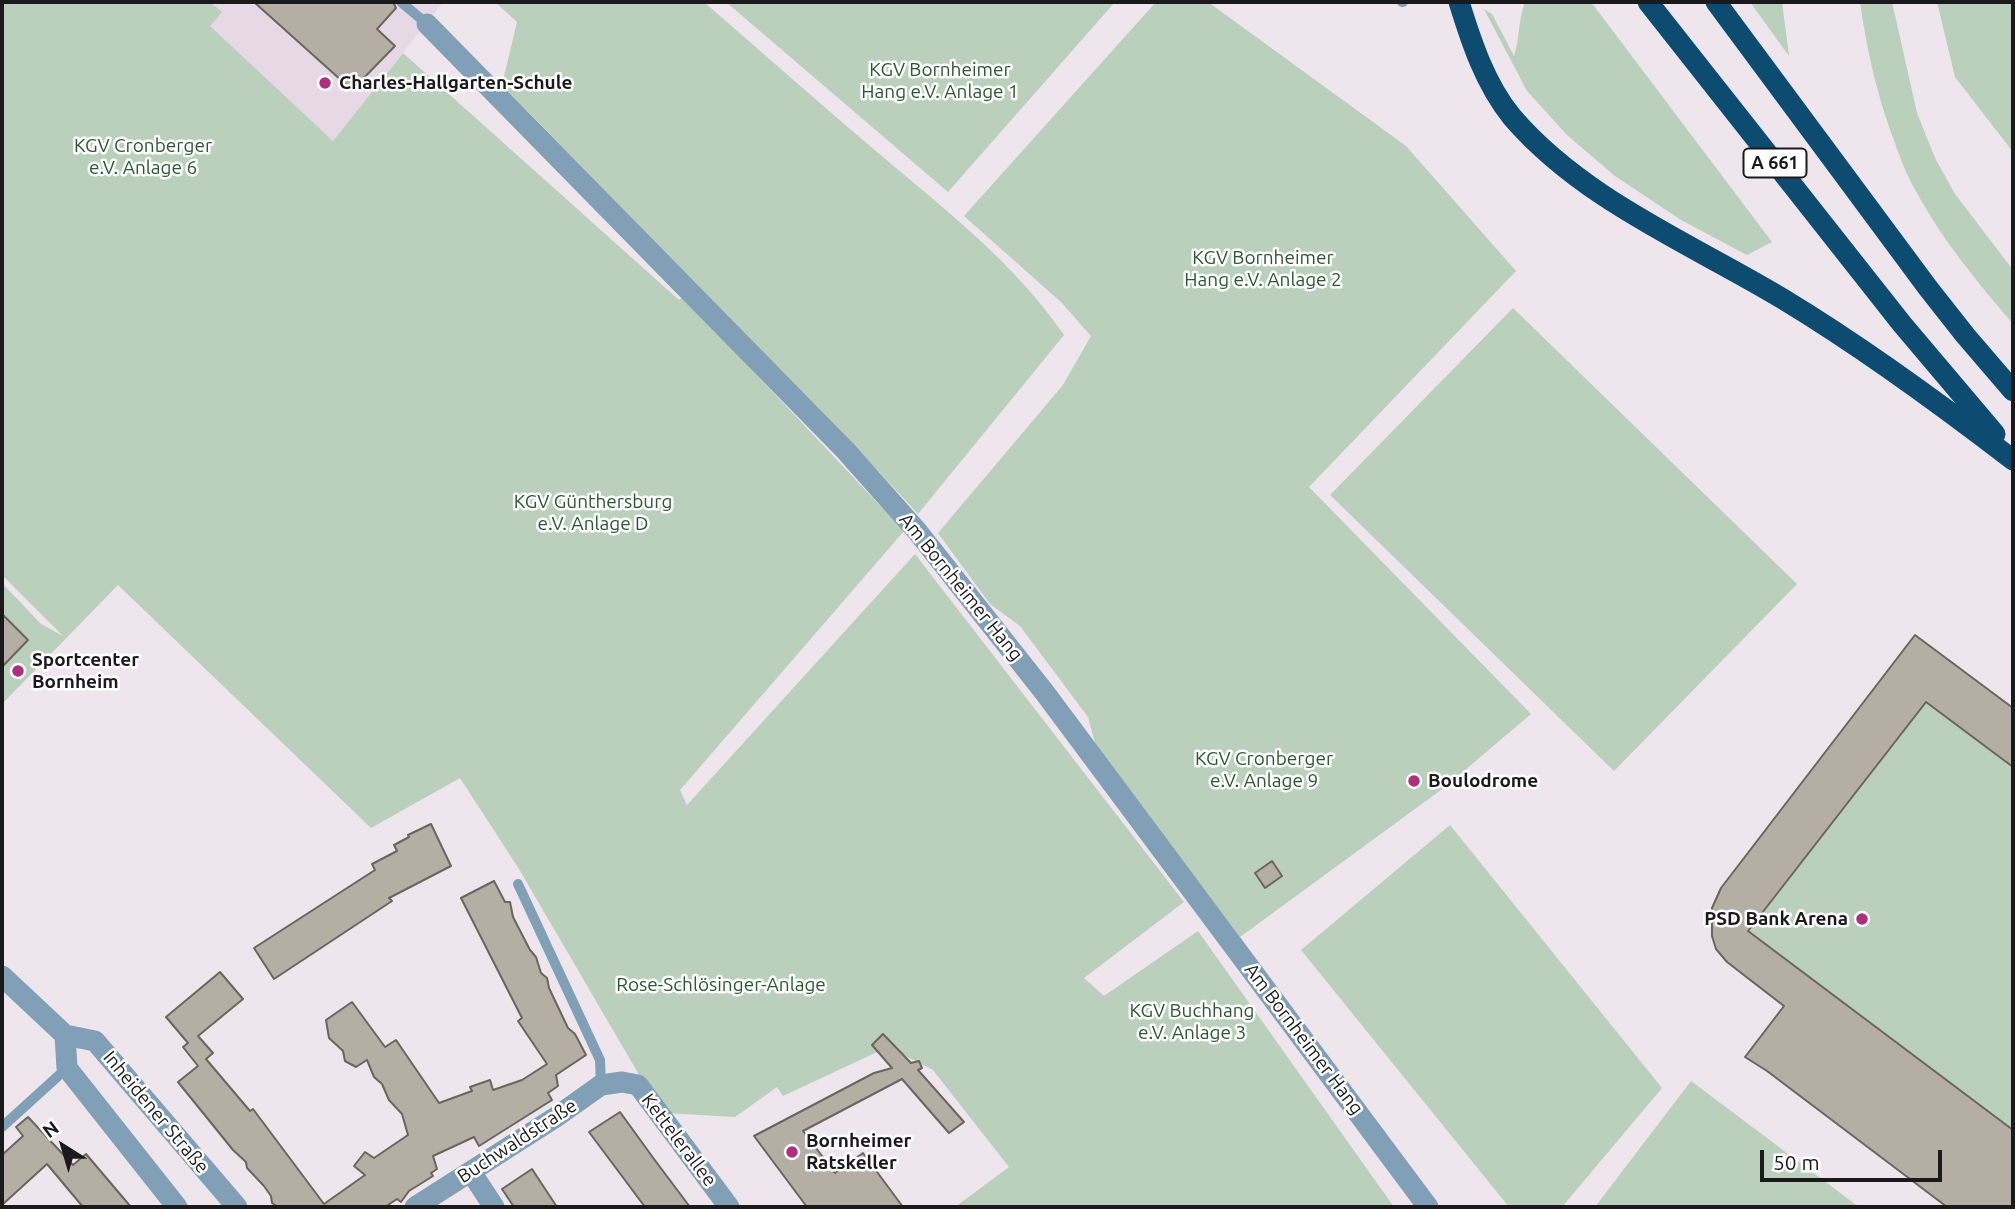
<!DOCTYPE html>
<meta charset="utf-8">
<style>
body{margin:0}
#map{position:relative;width:2015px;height:1209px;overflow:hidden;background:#eee5ed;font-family:Ubuntu,sans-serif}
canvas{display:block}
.frame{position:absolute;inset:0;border:4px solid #1c191c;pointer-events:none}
.north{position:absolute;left:28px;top:1111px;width:70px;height:70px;-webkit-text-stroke:5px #fff;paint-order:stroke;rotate:323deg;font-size:19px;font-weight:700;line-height:28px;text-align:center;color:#1c191c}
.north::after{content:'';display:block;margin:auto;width:24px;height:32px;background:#1c191c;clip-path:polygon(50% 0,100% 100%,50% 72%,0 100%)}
.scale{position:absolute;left:1760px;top:1150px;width:182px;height:32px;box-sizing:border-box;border:4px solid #1c191c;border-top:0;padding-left:9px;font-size:21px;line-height:24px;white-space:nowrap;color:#1c191c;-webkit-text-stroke:5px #fff;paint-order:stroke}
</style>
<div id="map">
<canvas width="2015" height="1209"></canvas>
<div class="frame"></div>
<div class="north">N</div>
<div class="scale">50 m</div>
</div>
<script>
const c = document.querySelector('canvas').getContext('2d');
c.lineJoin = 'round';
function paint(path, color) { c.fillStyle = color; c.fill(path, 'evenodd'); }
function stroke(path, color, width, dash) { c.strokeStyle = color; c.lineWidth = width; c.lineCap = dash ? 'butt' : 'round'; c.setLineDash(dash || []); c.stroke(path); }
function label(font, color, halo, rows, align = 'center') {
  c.font = font + ' Ubuntu,sans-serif'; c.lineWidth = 5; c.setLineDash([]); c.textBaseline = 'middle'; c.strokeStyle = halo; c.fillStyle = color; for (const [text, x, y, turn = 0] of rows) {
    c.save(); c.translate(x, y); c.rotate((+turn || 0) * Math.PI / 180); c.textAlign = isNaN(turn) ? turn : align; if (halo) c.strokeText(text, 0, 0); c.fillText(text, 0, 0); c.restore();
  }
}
paint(new Path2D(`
 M 210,2 L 443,2 L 333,141 L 209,26 L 221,12 Z`), '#e7d8e6');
paint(new Path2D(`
 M 2,2 L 210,2 L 222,12 L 210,26 L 333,141 L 403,53 L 679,300 L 683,297 L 904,531 L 680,790 L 687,805 L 915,554 L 1184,902 L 1084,978 L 1104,996 L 1198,931 L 1394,1207 L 955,1207 L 1009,1167 L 933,1070 L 888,1047 L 783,1096 L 777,1087 L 735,1117 L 666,1113 L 645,1085 L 519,869 L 460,778 L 371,828 L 118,585 L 2,704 L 2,583 L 41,624 L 63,636 L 2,575 Z
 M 495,2 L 704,2 C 762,52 819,103 877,152 C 943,208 1015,263 1064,335 L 918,514 L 853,444 L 502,85 L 517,22 Z
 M 726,2 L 1115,2 L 948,192 Z
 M 1156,2 L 1208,2 L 1406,146 L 1516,271 L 1309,487 L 1531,714 L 1445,787 L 1240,937 L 1096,747 L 1088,717 L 1020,626 L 990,604 L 938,533 L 1063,385 L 1091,336 L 1062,303 L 964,216 Z
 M 1525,2 L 1591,2 L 1772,242 L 1747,255 L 1681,220 L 1615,176 L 1568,136 L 1527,91 L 1484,9 L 1492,14 L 1514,56 C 1520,38 1518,20 1525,2 Z
 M 1750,2 L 1782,2 L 1789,56 Z
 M 1860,2 L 1892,2 L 1917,113 L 1935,158 L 1955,194 L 2013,270 L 2013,324 C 1978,283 1944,242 1918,195 C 1909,180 1902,163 1896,146 C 1878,99 1867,52 1860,2 Z
 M 1937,2 L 2013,2 L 2013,152 L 1955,77 Z
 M 1513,308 L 1797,584 L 1614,771 L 1330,495 Z
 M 1915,635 L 2013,708 L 2013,1207 L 2003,1207 L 1766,1029 L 1784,1006 C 1743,974 1687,948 1721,888 Z
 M 1450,825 L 1662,1088 L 1562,1207 L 1509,1207 L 1301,950 Z
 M 1691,1081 L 1859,1207 L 1595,1207 Z`), '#bacfbc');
const building = new Path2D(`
 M 254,2 L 393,2 L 396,8 L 377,29 L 395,46 L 352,90 Z
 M 2,614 L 28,640 L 2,667 Z
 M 1915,635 L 2013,708 L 2013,767 L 1926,702 L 1748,931 L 2013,1130 L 2013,1207 L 1947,1207 L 1767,1071 L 1745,1057 L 1784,1006 L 1727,962 L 1716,949 L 1712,936 L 1712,908 L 1721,888 Z
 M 431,824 L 451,866 L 389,898 L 392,901 L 274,979 L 254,948 L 375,870 L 372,864 L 397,851 L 394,845 L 409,837 L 408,835 Z
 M 1272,861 L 1282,876 L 1265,888 L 1255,873 Z
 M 494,881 L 505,902 L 510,902 L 513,917 L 530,950 L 536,957 L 541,973 L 547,978 L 549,988 L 568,1028 L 575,1034 L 586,1055 L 556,1075 L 558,1086 L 548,1093 L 552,1100 L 479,1146 L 474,1137 L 433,1156 L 437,1169 L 431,1173 L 433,1176 L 409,1191 L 401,1202 L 397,1199 L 385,1207 L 278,1207 L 272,1203 L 271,1196 L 264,1186 L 247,1168 L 246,1162 L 233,1150 L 178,1082 L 198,1066 L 183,1047 L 188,1043 L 166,1017 L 220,972 L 243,999 L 198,1036 L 213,1053 L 206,1059 L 250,1111 L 253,1109 L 324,1204 L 365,1175 L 354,1166 L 365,1152 L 374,1158 L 408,1135 L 402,1114 L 389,1100 L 382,1084 L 374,1077 L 367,1060 L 356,1067 L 345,1061 L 343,1051 L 329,1038 L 326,1020 L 352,1002 L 385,1047 L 396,1040 L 439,1103 L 472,1091 L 470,1087 L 490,1080 L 493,1090 L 522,1080 L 547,1064 L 518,1021 L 522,1018 L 461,898 Z
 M 883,1034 L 911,1063 L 919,1061 L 922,1068 L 918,1070 L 964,1122 L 949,1133 L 902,1079 L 803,1131 L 835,1173 L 863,1153 L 903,1207 L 807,1207 L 754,1136 L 874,1073 L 892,1068 L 872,1045 Z
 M 620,1112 L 654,1159 L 690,1207 L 645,1207 L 589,1132 Z
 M 28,1117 L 73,1165 L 86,1154 L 131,1207 L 83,1207 L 47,1164 L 2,1205 L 2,1155 L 23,1136 L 16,1127 Z
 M 532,1169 L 557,1207 L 514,1207 L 502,1189 Z`);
paint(building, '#b4aea5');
stroke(building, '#6b665d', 2);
stroke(new Path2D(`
 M 401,2 L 427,24
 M 1402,2 L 1403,2
 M 518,884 L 600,1060 L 601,1085
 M 2,1127 L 67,1068`), '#81a0b7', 10);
stroke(new Path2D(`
 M 427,24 L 846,451 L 917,531 L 1045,693 L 1428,1207
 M 2,976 L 65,1035 L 95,1041 L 237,1207
 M 65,1035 L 67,1068 L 177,1207
 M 471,1172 L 494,1207
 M 415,1207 L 556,1117 L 601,1085 L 622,1082 L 638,1085 L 729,1207`), '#81a0b7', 21);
stroke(new Path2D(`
 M 1459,2 C 1471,41 1485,84 1512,117 C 1583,200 1692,244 1783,299 C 1864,348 1939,403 2013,460
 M 1648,2 L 1902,324 L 1995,434
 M 1716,2 L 1928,288 L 1965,335 L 2013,391`), '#0d4b70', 21);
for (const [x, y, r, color] of [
 [325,83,7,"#ae2f7c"],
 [18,671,7,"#ae2f7c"],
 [1414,781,7,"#ae2f7c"],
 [1862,919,7,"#ae2f7c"],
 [792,1152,7,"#ae2f7c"]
]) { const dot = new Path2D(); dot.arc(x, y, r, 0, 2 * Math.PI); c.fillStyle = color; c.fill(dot); stroke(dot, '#fff', 2.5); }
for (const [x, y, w] of [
 [1775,163,63]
]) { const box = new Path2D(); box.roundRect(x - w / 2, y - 14.5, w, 29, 5); c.fillStyle = '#fff'; c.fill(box); stroke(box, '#1c191c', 2); }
label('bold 18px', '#1c191c', null, [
 ["A 661",1775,163]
]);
label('19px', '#2b5631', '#fff', [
 ["KGV Bornheimer",940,70],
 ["Hang e.V. Anlage 1",940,92],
 ["KGV Cronberger",143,146],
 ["e.V. Anlage 6",143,168],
 ["KGV Bornheimer",1263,258],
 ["Hang e.V. Anlage 2",1263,280],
 ["KGV Günthersburg",593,502],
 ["e.V. Anlage D",593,524],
 ["KGV Cronberger",1264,759],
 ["e.V. Anlage 9",1264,781],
 ["Rose-Schlösinger-Anlage",721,985],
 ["KGV Buchhang",1192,1011],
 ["e.V. Anlage 3",1192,1033]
]);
label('bold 19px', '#1c191c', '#fff', [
 ["Charles-Hallgarten-Schule",339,83],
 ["Sportcenter",32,660],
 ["Bornheim",32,682],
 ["Boulodrome",1428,781],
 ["PSD Bank Arena",1848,919,"right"],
 ["Bornheimer",806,1141],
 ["Ratskeller",806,1163]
], 'left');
label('19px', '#1c191c', '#fff', [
 ["Am Bornheimer Hang",961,587,51],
 ["Am Bornheimer Hang",1304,1039,53],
 ["Inheidener Straße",156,1112,50],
 ["Kettelerallee",679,1140,53],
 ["Buchwaldstraße",517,1141,-33]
]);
</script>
